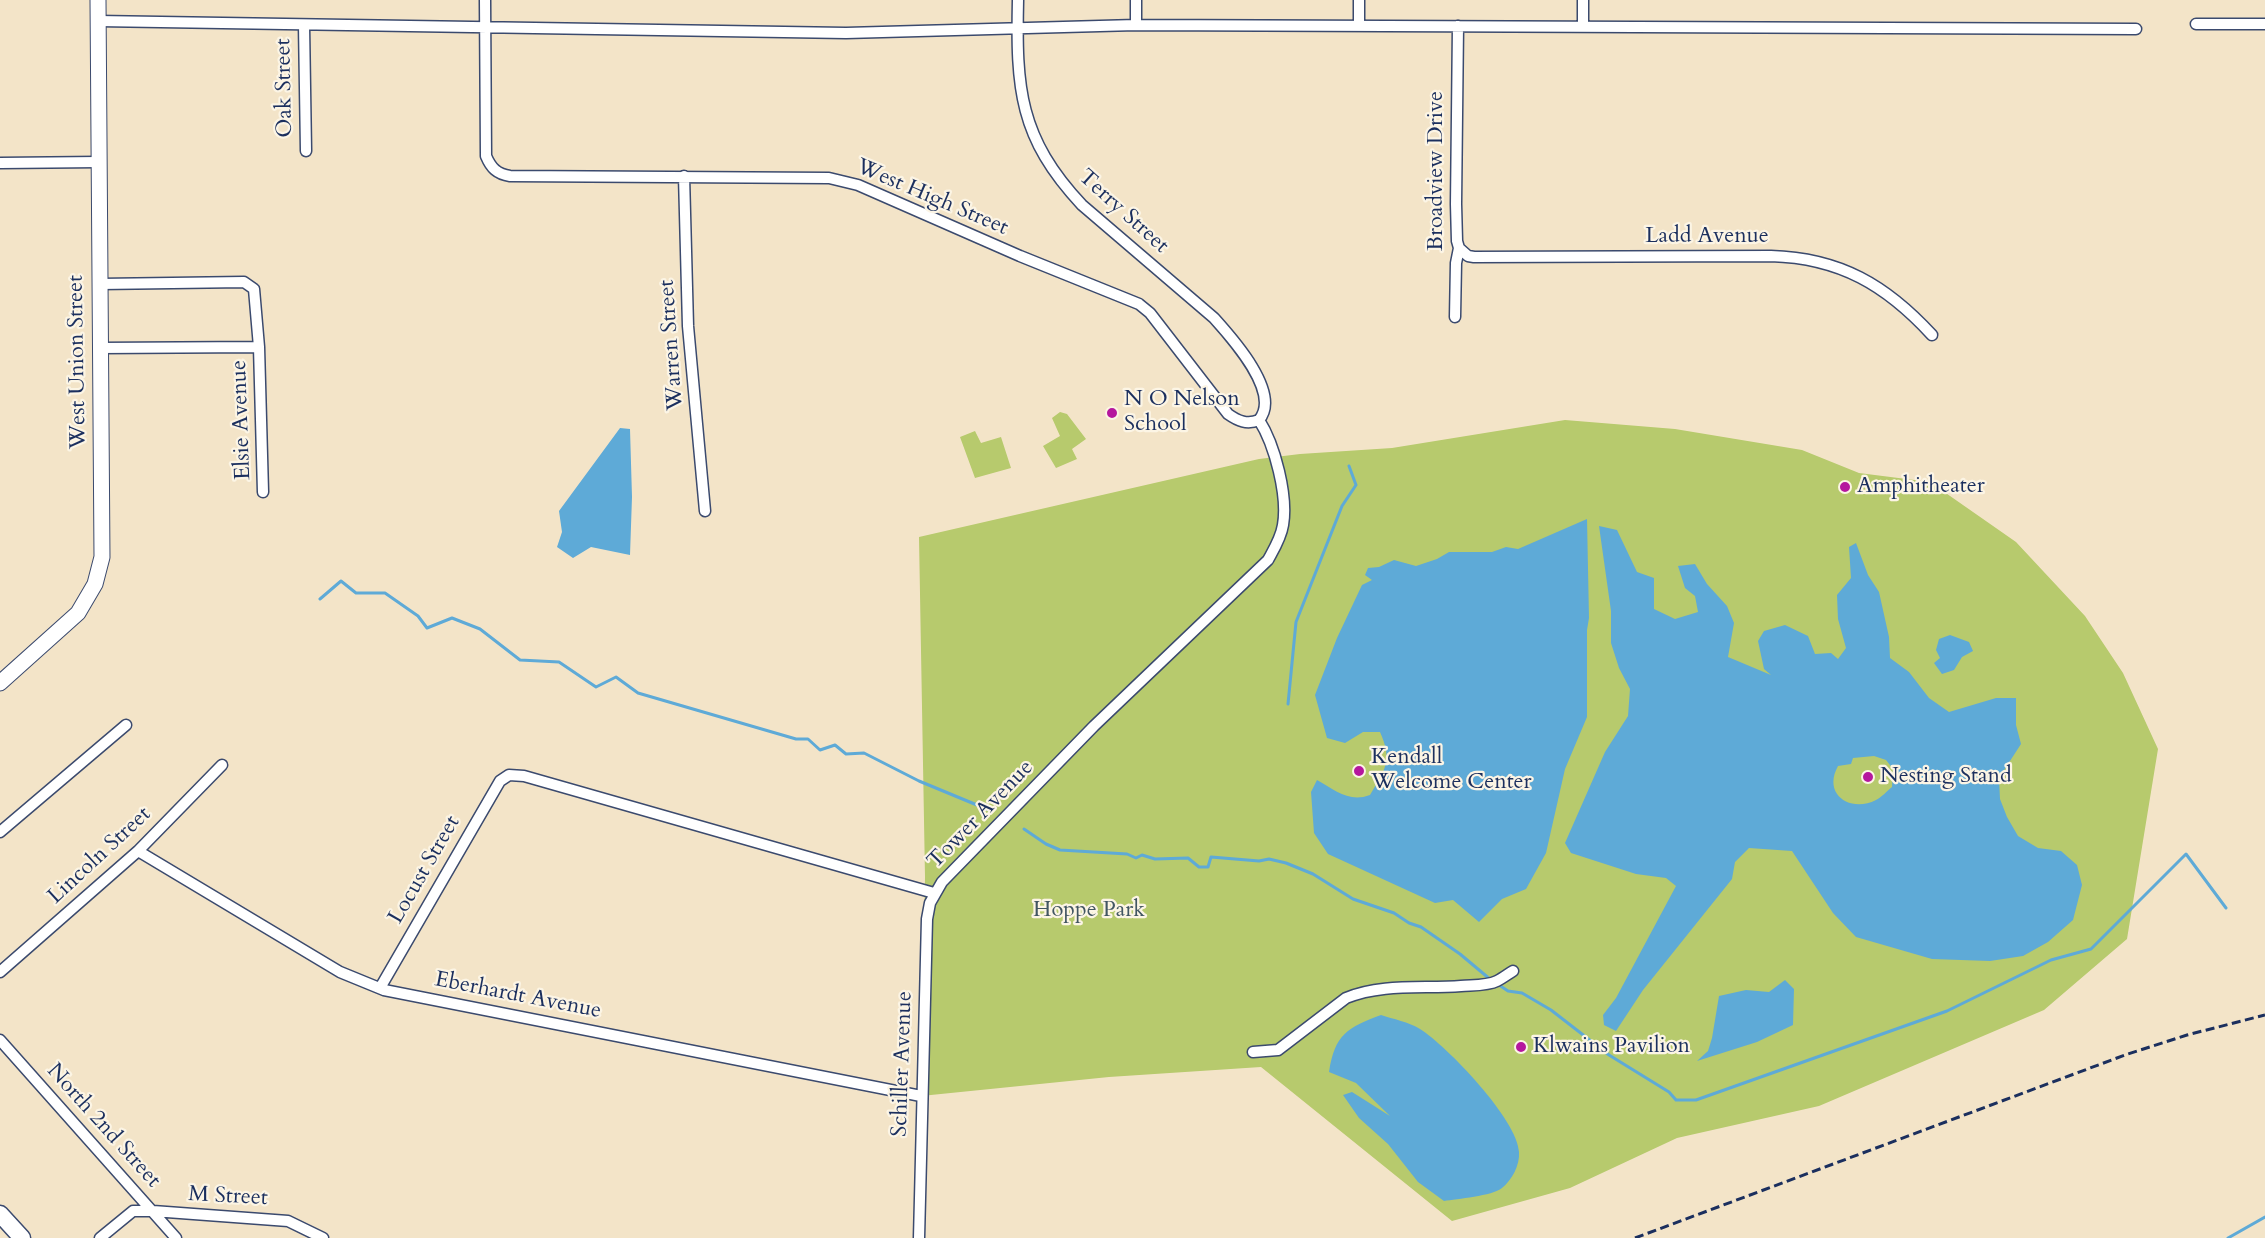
<!DOCTYPE html>
<style>
body{margin:0}
canvas{display:block;background:#f3e4c8}
</style>
<canvas width="2265" height="1238"></canvas>
<script>
const c = document.querySelector('canvas').getContext('2d');
c.lineJoin = 'round';
function paint(path, color) { c.fillStyle = color; c.fill(path, 'evenodd'); }
function stroke(path, color, width, dash) { c.strokeStyle = color; c.lineWidth = width; c.lineCap = dash ? 'butt' : 'round'; c.setLineDash(dash || []); c.stroke(path); }
function label(font, color, halo, rows, align = 'center') {
  c.font = font + ' Cardo,serif'; c.lineWidth = 4.5; c.setLineDash([]); c.textBaseline = 'middle'; c.strokeStyle = halo; c.fillStyle = color; for (const [text, x, y, turn = 0] of rows) {
    c.save(); c.translate(x, y); c.rotate((+turn || 0) * Math.PI / 180); c.textAlign = isNaN(turn) ? turn : align; if (halo) c.strokeText(text, 0, 0); c.fillText(text, 0, 0); c.restore();
  }
}
paint(new Path2D(`
 M 1060,412 L 1067,414 L 1086,439 L 1072,449 L 1077,459 L 1056,468 L 1043,446 L 1060,436 L 1052,418 Z
 M 1565,420 L 1675,429 L 1802,450 L 1859,473 L 1930,482 L 2016,542 L 2085,616 L 2123,673 L 2158,749 L 2127,939 L 2044,1010 L 1819,1106 L 1677,1138 L 1570,1188 L 1452,1221 L 1261,1067 L 1109,1077 L 921,1096 L 925,877 L 919,537 L 1259,459 L 1300,454 L 1392,448 Z
 M 975,431 L 981,443 L 1001,437 L 1011,468 L 975,478 L 960,437 Z`), '#b7ca6d');
paint(new Path2D(`
 M 620,428 L 630,429 L 632,497 L 630,555 L 591,547 L 573,558 L 557,547 L 562,532 L 559,511 Z
 M 1587,519 L 1589,618 L 1587,630 L 1587,717 L 1565,769 L 1546,853 L 1526,889 L 1502,899 L 1479,922 L 1453,900 L 1435,903 L 1328,854 L 1314,833 L 1311,792 L 1317,780 C 1335,790 1349,803 1370,795 C 1385,770 1393,761 1380,732 L 1363,732 L 1345,743 L 1327,738 L 1315,695 L 1337,638 L 1362,585 L 1372,580 L 1365,575 L 1368,568 L 1379,567 L 1394,560 L 1416,566 L 1437,559 L 1449,552 L 1492,552 L 1506,547 L 1518,549 Z
 M 1599,526 L 1617,530 L 1637,572 L 1654,578 L 1654,609 L 1675,619 L 1698,612 L 1695,596 L 1685,588 L 1678,566 L 1695,564 L 1707,584 L 1727,606 L 1734,623 L 1728,657 L 1771,675 L 1764,669 L 1758,641 L 1764,631 L 1785,625 L 1808,636 L 1815,654 L 1831,653 L 1838,659 L 1846,648 L 1838,619 L 1837,595 L 1851,578 L 1849,547 L 1856,543 L 1868,575 L 1879,592 L 1889,637 L 1890,658 L 1909,672 L 1929,698 L 1949,712 L 1996,698 L 2016,698 L 2016,725 L 2021,744 L 1999,778 L 2000,799 L 2007,817 L 2018,836 L 2038,848 L 2061,851 L 2077,865 L 2082,885 L 2073,920 L 2048,942 L 2023,956 L 1990,961 L 1932,959 L 1856,937 L 1833,913 L 1792,851 L 1749,848 L 1735,862 L 1732,879 L 1643,990 L 1616,1031 L 1604,1025 L 1603,1015 L 1616,998 L 1676,886 L 1666,878 L 1636,874 L 1571,853 L 1565,843 L 1605,752 L 1628,716 L 1630,689 L 1619,668 L 1611,643 L 1611,611 ZM 1874,756 L 1886,760 L 1893,769 L 1892,787 C 1887,791 1882,797 1876,800 C 1851,813 1822,795 1838,766 L 1851,764 L 1853,758 Z
 M 1950,635 L 1969,642 L 1973,651 L 1962,657 L 1954,670 L 1942,674 L 1934,663 L 1940,658 L 1936,650 L 1939,639 Z
 M 1785,980 L 1794,989 L 1793,1025 L 1757,1042 L 1697,1061 L 1708,1051 L 1712,1038 L 1719,996 L 1746,990 L 1769,992 Z
 M 1381,1015 C 1393,1019 1409,1022 1420,1029 C 1447,1046 1518,1120 1519,1152 C 1520,1165 1512,1180 1502,1188 C 1492,1196 1457,1199 1444,1201 L 1418,1182 L 1388,1144 L 1359,1118 L 1343,1095 L 1352,1092 L 1390,1116 L 1356,1083 L 1329,1072 C 1335,1034 1347,1028 1381,1015 Z`), '#5eaad7');
stroke(new Path2D(`
 M 320,599 L 341,581 L 356,593 L 385,593 L 418,616 L 427,628 L 452,618 L 480,629 L 520,660 L 559,662 L 596,687 L 616,677 L 638,693 L 796,739 L 808,739 L 820,750 L 835,745 L 846,754 L 864,753 L 919,781 L 989,810
 M 1288,704 L 1296,622 L 1342,506 L 1356,485 L 1349,466
 M 1024,829 L 1046,844 L 1060,850 L 1127,854 L 1136,858 L 1142,855 L 1155,859 L 1188,858 L 1199,867 L 1208,867 L 1211,857 L 1259,861 L 1269,859 L 1286,863 L 1313,874 L 1353,899 L 1394,913 L 1409,923 L 1421,927 L 1460,954 L 1491,980
 M 1496,983 L 1508,991 L 1522,993 L 1551,1010 L 1609,1055 L 1669,1092 L 1676,1100 L 1696,1100 L 1947,1011 L 2051,960 L 2091,949 L 2186,854 L 2226,908
 M 2228,1238 L 2265,1217`), '#5eaad7', 3);
const street = new Path2D(`
 M 485,0 L 486,156 C 491,168 497,174 510,176 L 829,178 L 858,185 L 1020,256 L 1139,304 L 1150,313 L 1228,414 C 1238,421 1247,425 1259,420
 M 1018,0 C 1016,88 1019,138 1082,205 L 1214,318 C 1232,338 1282,393 1259,420
 M 1583,0 L 1583,27
 M 98,21 L 846,33 L 1136,25 L 2136,29
 M 2196,24 L 2265,24
 M 304,25 L 306,151
 M 1136,25 L 1136,0
 M 1359,26 L 1359,0
 M 0,163 L 99,162
 M 684,176 L 688,326 L 705,511
 M 1459,248 L 1468,256 L 1474,257 L 1771,256 C 1840,258 1886,285 1932,335
 M 100,284 L 244,282 L 254,289 L 259,347 L 263,492
 M 1455,317 L 1456,263 L 1459,248 L 1457,241 L 1456,204 L 1458,26
 M 100,348 L 259,347
 M 0,832 L 126,725
 M 138,851 L 340,972 L 384,990 L 921,1096
 M 0,972 L 138,851 L 222,765
 M 380,988 L 500,781 L 509,775 L 524,776 L 934,893
 M 0,1040 L 176,1238
 M 1253,1052 L 1278,1050 L 1346,998 C 1382,983 1423,989 1461,986 C 1472,985 1487,986 1497,981 C 1503,978 1508,974 1513,971
 M 100,1238 L 133,1211 L 153,1211 L 288,1221 L 323,1238
 M 919,1238 L 927,919 L 930,903 L 942,882 L 1094,726 L 1268,560 C 1274,549 1281,538 1283,525 C 1288,496 1275,445 1259,420`);
const secondary = new Path2D(`
 M 0,683 L 78,613 L 95,584 L 102,557 L 98,0`);
const primary = new Path2D(`
 M 0,1214 L 22,1238`);
stroke(street, '#3b4a6e', 13);
stroke(secondary, '#3b4a6e', 17);
stroke(primary, '#3b4a6e', 19);
stroke(street, '#fff', 10);
stroke(secondary, '#fff', 15);
stroke(primary, '#fff', 16);
stroke(new Path2D(`
 M 1635,1238 L 2125,1055 L 2187,1035 L 2265,1015`), '#1b2f5e', 3, [9, 4.5]);
for (const [x, y, r, color] of [
 [1112,413,6,"#b5179e"],
 [1845,487,6,"#b5179e"],
 [1359,771,6,"#b5179e"],
 [1868,777,6,"#b5179e"],
 [1521,1047,6,"#b5179e"]
]) { const dot = new Path2D(); dot.arc(x, y, r, 0, 2 * Math.PI); c.fillStyle = color; c.fill(dot); stroke(dot, '#fcf5e5', 2); }
label('22px', '#1b2f5e', '#fcf5e5', [
 ["Oak Street",285,88,-91],
 ["Broadview Drive",1437,171,-90],
 ["West High Street",932,198,23],
 ["Terry Street",1123,212,42],
 ["Ladd Avenue",1707,237],
 ["Warren Street",672,345,-94],
 ["West Union Street",78,362,-91],
 ["Elsie Avenue",242,420,-92],
 ["Tower Avenue",981,815,-46],
 ["Lincoln Street",100,856,-43],
 ["Locust Street",425,870,-60],
 ["Eberhardt Avenue",518,996,11],
 ["Schiller Avenue",903,1064,-88],
 ["North 2nd Street",103,1126,48],
 ["M Street",228,1197,3]
]);
label('22px', '#1b2f5e', '#fcf5e5', [
 ["N O Nelson",1124,400],
 ["School",1124,425],
 ["Amphitheater",1857,487],
 ["Kendall",1371,758],
 ["Welcome Center",1371,783],
 ["Nesting Stand",1880,777],
 ["Klwains Pavilion",1533,1047]
], 'left');
label('22px', '#425662', '#fcf5e5', [
 ["Hoppe Park",1089,911]
]);
</script>
